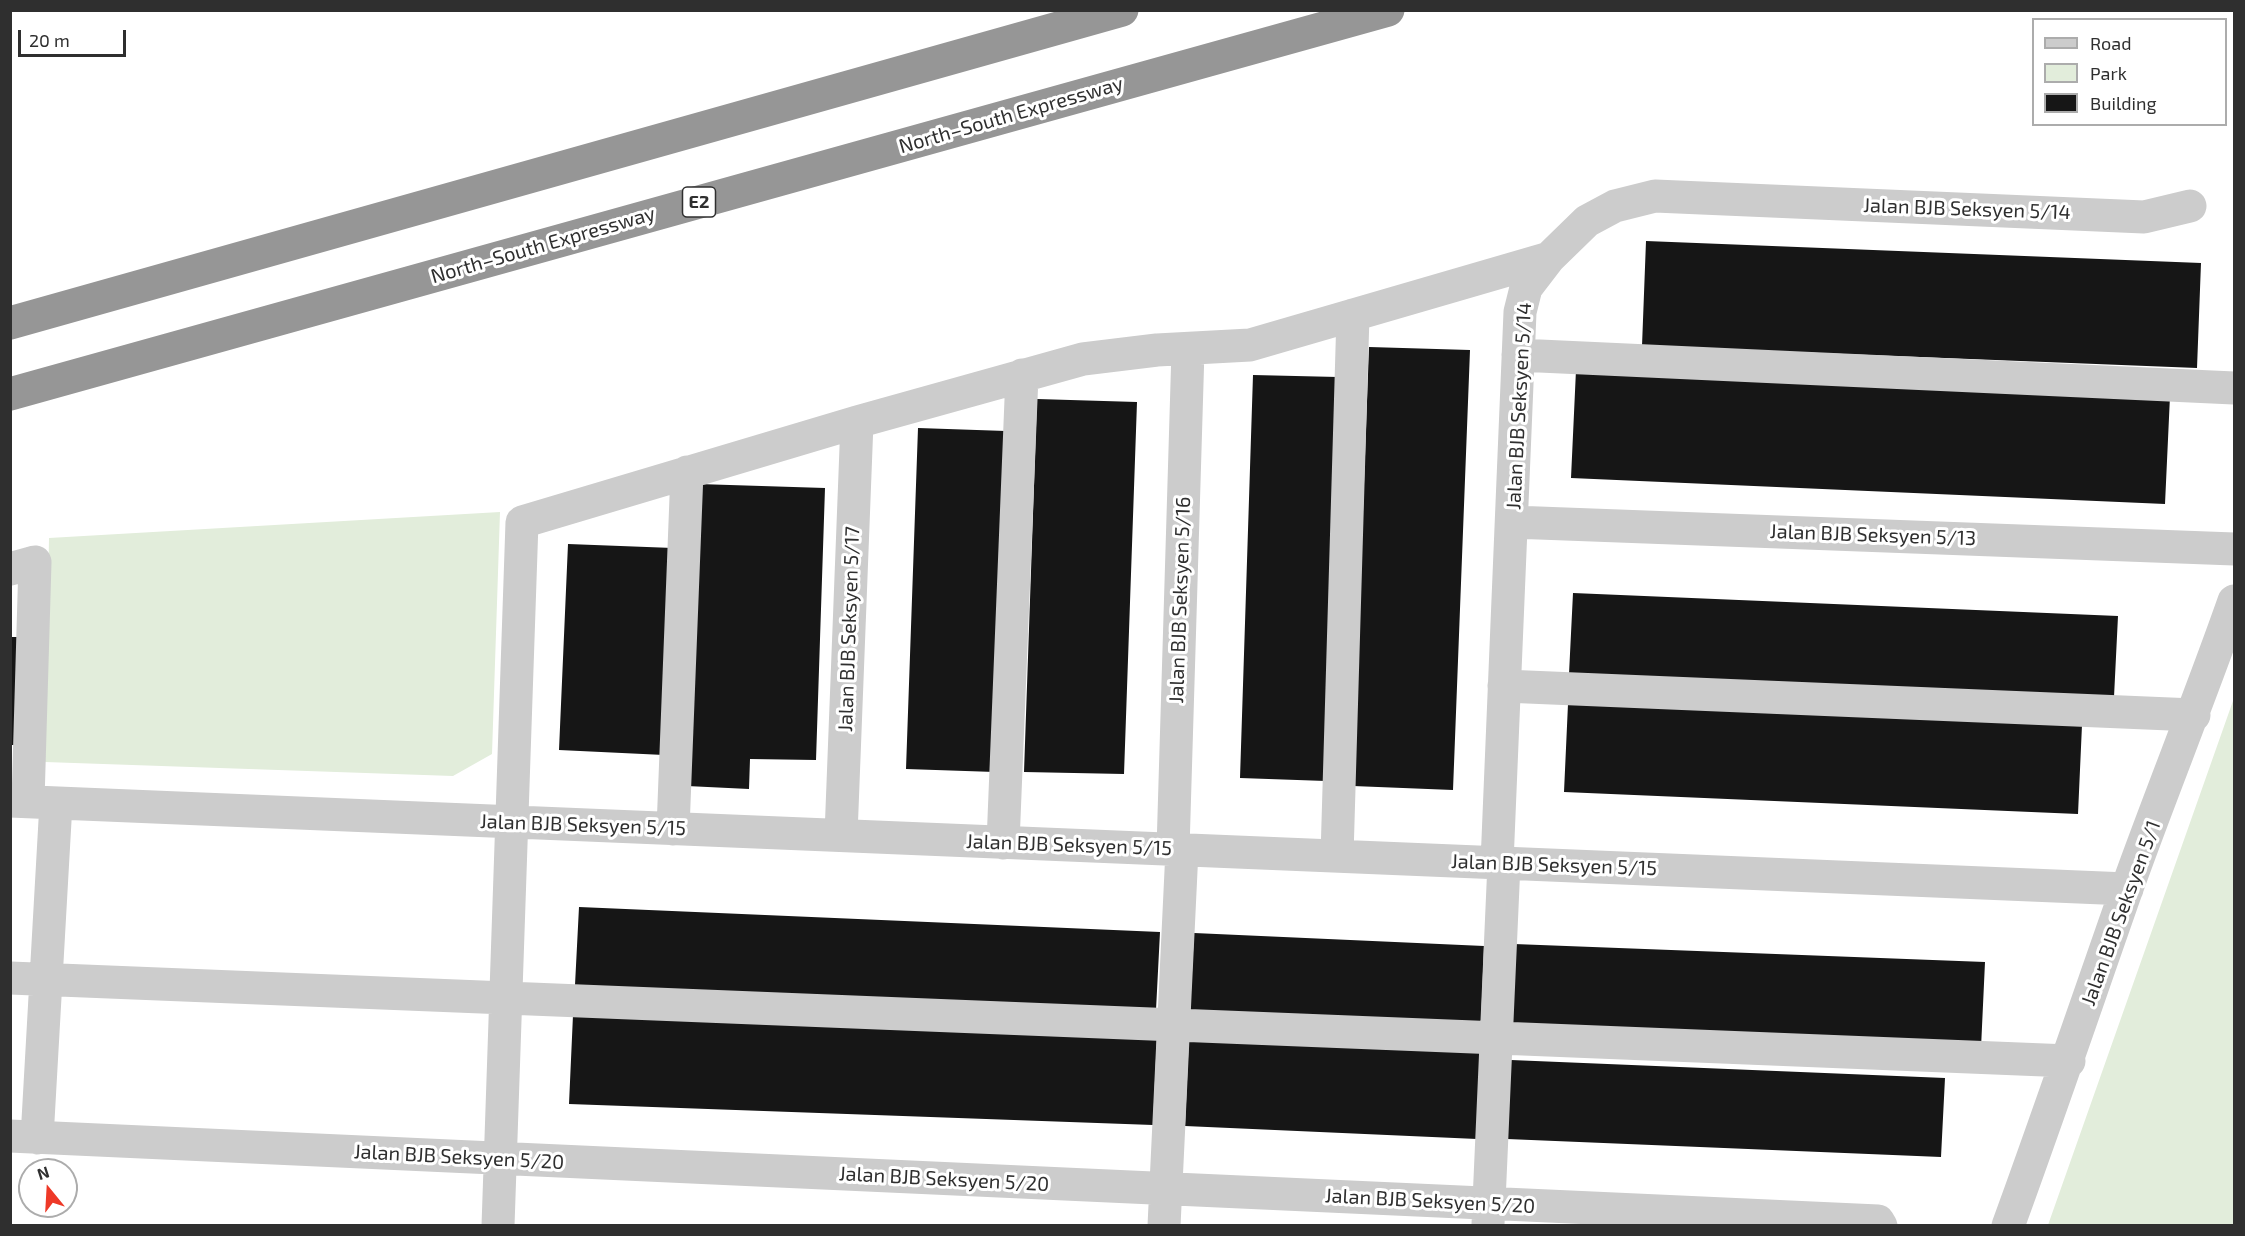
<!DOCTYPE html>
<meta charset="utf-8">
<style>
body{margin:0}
#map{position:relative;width:2245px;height:1236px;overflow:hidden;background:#fff;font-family:"Exo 2",sans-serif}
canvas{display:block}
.frame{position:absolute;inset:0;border:12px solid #2f2f2f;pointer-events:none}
.legend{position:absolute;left:2032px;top:18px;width:195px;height:108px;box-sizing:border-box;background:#fff;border:2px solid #acacac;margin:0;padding:8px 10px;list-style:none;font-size:18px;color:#2f2f2f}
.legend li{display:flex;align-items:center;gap:12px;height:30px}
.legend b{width:30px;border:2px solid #acacac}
.north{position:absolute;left:18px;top:1158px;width:60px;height:60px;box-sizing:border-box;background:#fff;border:2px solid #acacac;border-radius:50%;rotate:342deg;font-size:16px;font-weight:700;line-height:24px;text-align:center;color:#2f2f2f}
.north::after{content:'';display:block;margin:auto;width:21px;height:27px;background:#ee3928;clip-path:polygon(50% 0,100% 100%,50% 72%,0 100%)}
.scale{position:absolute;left:18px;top:30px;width:108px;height:27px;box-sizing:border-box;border:3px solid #2f2f2f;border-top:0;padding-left:8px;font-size:18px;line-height:21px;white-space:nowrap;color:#2f2f2f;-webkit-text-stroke:4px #fff;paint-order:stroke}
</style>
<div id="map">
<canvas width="2245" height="1236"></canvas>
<div class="frame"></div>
<ul class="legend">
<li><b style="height:8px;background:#ccc"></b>Road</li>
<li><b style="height:16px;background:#e2eddb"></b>Park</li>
<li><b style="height:16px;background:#161616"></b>Building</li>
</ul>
<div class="north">N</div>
<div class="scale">20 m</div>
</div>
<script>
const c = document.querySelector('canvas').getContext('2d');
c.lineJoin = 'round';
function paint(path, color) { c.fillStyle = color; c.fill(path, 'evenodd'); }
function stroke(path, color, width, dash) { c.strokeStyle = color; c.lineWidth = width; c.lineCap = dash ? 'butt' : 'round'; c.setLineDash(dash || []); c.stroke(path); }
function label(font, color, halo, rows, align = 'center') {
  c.font = font + ' "Exo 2",sans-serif'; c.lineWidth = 6; c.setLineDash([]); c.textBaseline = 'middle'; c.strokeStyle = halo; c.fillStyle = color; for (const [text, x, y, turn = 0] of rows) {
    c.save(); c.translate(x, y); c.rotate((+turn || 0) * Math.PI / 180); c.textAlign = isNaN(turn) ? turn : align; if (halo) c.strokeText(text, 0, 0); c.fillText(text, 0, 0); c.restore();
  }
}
paint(new Path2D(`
 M 500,512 L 492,754 L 453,776 L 45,762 L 49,538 Z
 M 2234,698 L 2234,1225 L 2048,1225 Z`), '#e2eddb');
paint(new Path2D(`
 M 1646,241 L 2201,263 L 2197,368 L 1642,346 Z
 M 1369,347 L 1470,350 L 1453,790 L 1353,786 Z
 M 1576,370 L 2170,396 L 2165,504 L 1571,478 Z
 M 1253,375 L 1338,377 L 1326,781 L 1240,778 Z
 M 1037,399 L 1137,402 L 1124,774 L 1024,772 Z
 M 918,428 L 1006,431 L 995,772 L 906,769 Z
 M 698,484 L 825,488 L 816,760 L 750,759 L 749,789 L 687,786 Z
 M 568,544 L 673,548 L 664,755 L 559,750 Z
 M 1573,593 L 2118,616 L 2114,697 L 1569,674 Z
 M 10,637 L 20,637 L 16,745 L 10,745 Z
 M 1568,704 L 2082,725 L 2078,814 L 1564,792 Z
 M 579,907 L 1160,932 L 1156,1010 L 575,985 Z
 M 1194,933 L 1484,946 L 1481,1023 L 1190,1011 Z
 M 1514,944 L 1985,962 L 1981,1048 L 1511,1030 Z
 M 573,1015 L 1157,1036 L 1153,1125 L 569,1104 Z
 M 1189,1037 L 1481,1049 L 1477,1139 L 1185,1126 Z
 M 1511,1060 L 1945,1078 L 1941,1157 L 1507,1139 Z`), '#161616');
stroke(new Path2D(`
 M 1518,355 L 2234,388
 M 1512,522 L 2234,549
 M 10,569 L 35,562 L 28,801
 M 1504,686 L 2194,715
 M 10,801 L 2127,889
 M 673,829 L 687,472
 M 841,835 L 857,422
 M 1003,843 L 1022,375
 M 1173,849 L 1188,350
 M 1337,856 L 1353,315
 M 1497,863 L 1520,312 L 1526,288 L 1549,258 L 1587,221 L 1615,206 L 1655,196 L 2144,217 L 2190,206
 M 10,978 L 2069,1061
 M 10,1136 L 1878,1221 L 1881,1226
 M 37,1138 L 56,803
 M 1488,1224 L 1504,863
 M 498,1226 L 522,522 L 857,422 L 1083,359 L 1157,350 L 1250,345 L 1549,258
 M 1164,1226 L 1182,850
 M 2008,1226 C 2049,1114 2087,1002 2126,891 C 2161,793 2200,698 2234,601`), '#ccc', 33);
stroke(new Path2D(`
 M 10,323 L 1122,10
 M 10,394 L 1388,10`), '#969696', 33);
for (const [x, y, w] of [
 [699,202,33]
]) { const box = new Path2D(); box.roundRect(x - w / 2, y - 15, w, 30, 4.5); c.fillStyle = '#fff'; c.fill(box); stroke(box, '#2f2f2f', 1.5); }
label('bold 18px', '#2f2f2f', null, [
 ["E2",699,202]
]);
label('20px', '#2f2f2f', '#fff', [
 ["North–South Expressway",1011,115,-16],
 ["Jalan BJB Seksyen 5/14",1967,209,2],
 ["North–South Expressway",543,245,-16],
 ["Jalan BJB Seksyen 5/14",1519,406,-87],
 ["Jalan BJB Seksyen 5/13",1873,535,2],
 ["Jalan BJB Seksyen 5/16",1180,600,-88],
 ["Jalan BJB Seksyen 5/17",849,629,-88],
 ["Jalan BJB Seksyen 5/15",583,825,2],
 ["Jalan BJB Seksyen 5/15",1069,845,2],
 ["Jalan BJB Seksyen 5/15",1554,865,2],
 ["Jalan BJB Seksyen 5/1",2121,913,-70],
 ["Jalan BJB Seksyen 5/20",459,1157,3],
 ["Jalan BJB Seksyen 5/20",944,1179,3],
 ["Jalan BJB Seksyen 5/20",1430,1201,3]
]);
</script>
